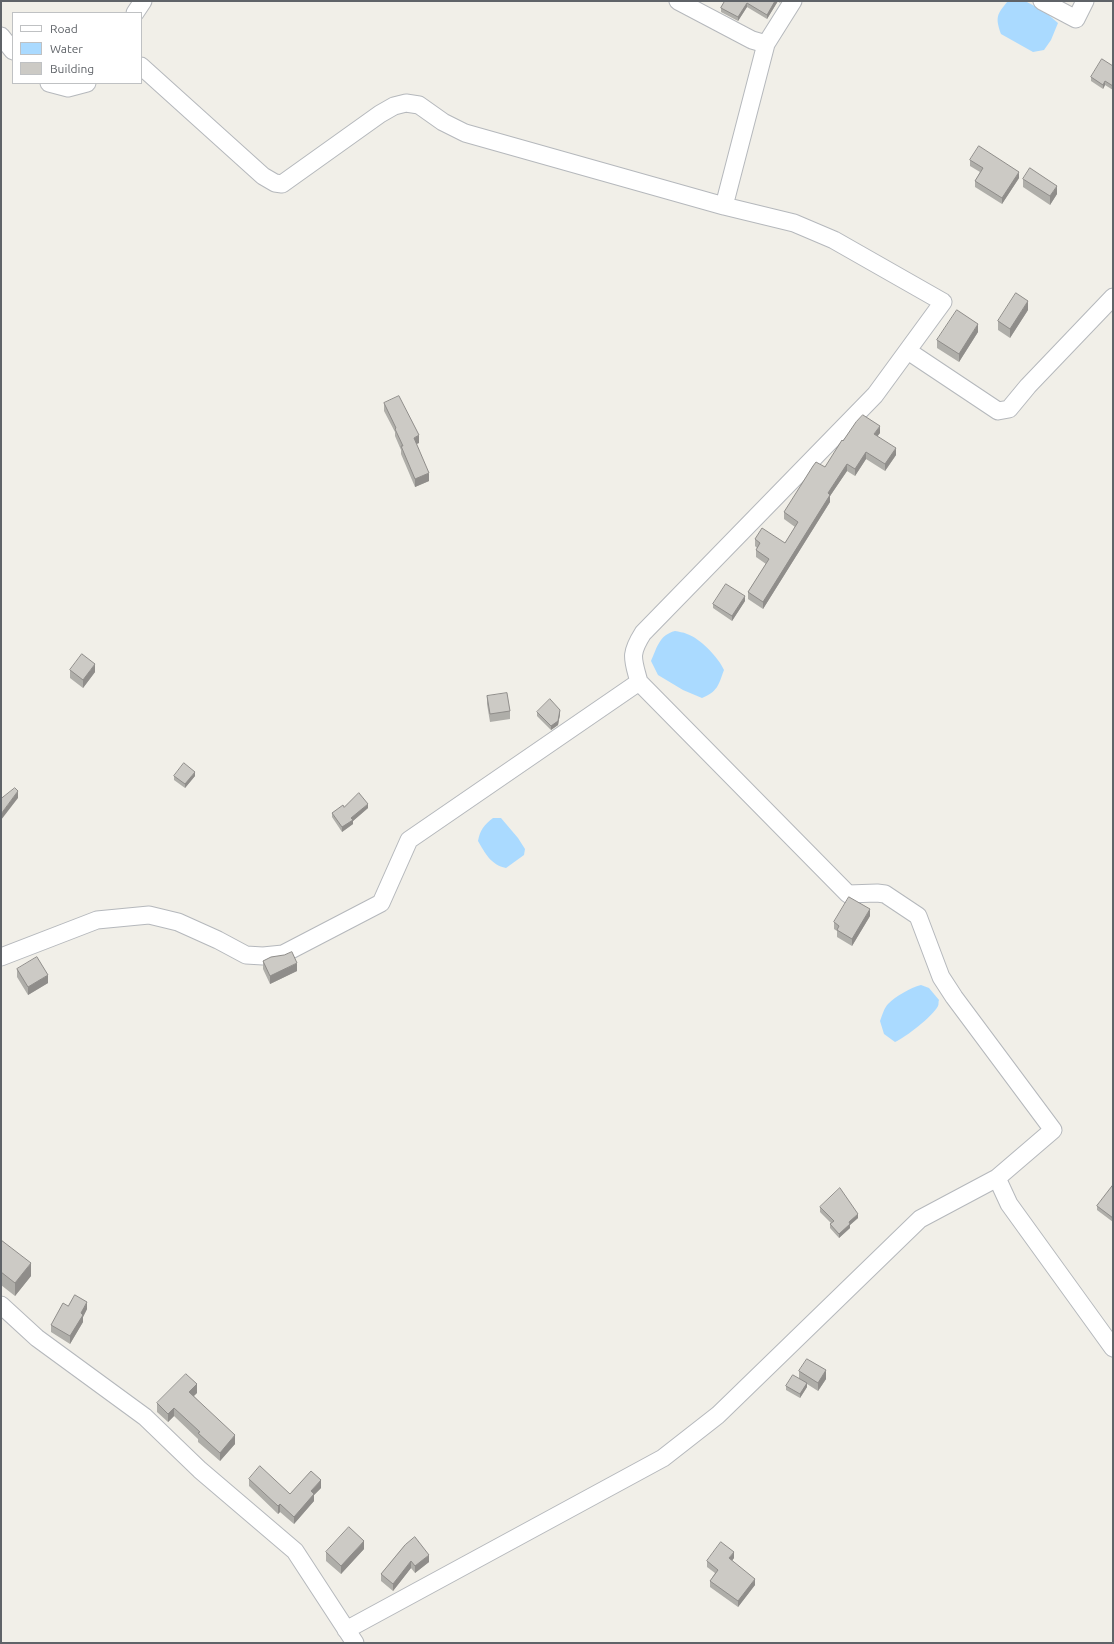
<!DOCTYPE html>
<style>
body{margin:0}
#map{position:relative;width:1114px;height:1644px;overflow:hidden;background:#f1efe8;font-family:Ubuntu,sans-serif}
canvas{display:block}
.frame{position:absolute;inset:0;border:2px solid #5f6368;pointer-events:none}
.legend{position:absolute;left:12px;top:12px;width:130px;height:72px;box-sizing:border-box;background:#fff;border:1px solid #bfc1c3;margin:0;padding:5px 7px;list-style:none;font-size:12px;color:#5f6368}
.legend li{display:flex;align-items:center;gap:8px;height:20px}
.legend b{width:20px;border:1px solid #bfc1c3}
</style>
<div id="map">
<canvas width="1114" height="1644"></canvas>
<div class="frame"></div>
<ul class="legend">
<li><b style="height:5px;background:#fff"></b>Road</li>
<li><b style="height:11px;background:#aadaff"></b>Water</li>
<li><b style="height:11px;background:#cccac5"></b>Building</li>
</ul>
</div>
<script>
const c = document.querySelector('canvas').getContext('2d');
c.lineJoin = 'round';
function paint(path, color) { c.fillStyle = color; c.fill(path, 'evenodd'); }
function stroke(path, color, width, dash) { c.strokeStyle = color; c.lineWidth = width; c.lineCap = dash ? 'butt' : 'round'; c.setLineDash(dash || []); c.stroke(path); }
paint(new Path2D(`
 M 1008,1 L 1025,1 L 1044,11 L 1058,23 L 1051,40 L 1044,50 L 1033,52 L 1001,34 C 995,17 997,14 1008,1 Z
 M 675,631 C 679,632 683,632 687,634 C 700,638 719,658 724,670 C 718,686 718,691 702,698 L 683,690 L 658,675 L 651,661 C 657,648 659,635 675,631 Z
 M 493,818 L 501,818 L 518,838 L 525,849 L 524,855 L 506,868 C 491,865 485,853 478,841 C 480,830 484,825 493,818 Z
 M 921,985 L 929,988 L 939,1000 C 938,1002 939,1004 938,1006 C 932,1017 906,1037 895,1042 L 884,1034 L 880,1021 C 882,1016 884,1008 888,1004 C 896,996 910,988 921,985 Z`), '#aadaff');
const street = new Path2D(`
 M 678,1 L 752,40 L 766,44
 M 1042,1 L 1076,19 L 1085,1
 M 135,13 L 143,1
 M 1,36 L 13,51
 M 141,66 L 263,176 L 275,183 L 282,184 L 380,114 L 394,106 L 406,103 L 419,105 L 443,122 L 465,133 L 724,206 L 766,44 L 793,1
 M 49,83 L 68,88 L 87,83
 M 908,351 L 998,411 L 1009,409 L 1028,386 L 1113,297
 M 639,682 C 633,659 629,655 643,633 L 875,395 L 943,302 L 834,240 L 794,223 L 724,206
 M 1,957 L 97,920 L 149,915 L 178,922 L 218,940 L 246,955 L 263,956 L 283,954 L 381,903 L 409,840 L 639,682 L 848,894 L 877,893 L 885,894 L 918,916 L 941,977 L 954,997 L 1053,1130 L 997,1178 L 1009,1204 L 1113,1348
 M 1,1305 L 37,1338 L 145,1417 L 200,1470 L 295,1551 L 355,1643
 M 346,1630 L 663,1458 L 718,1415 L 920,1219 L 997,1178`);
stroke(street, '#b5b8bc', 19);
stroke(street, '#fff', 17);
paint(new Path2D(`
 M 725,1 L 781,1 L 780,3 L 778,1 L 767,19 L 747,7 L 738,21 L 721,12 L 721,8 Z
 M 1113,66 L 1113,90 L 1105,85 L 1103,89 L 1091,81 L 1091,77 Z
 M 970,160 L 1019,178 L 1002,204 L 975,187 L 975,181 L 980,172 L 970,166 Z
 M 1023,179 L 1057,194 L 1050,205 L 1023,187 Z
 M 1028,310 L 1010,338 L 998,330 L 998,321 Z
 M 978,332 L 959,362 L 937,348 L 937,340 Z
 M 384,403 L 419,443 L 416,444 L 429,481 L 415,487 L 401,454 L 401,450 L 395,436 L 395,432 L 384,411 Z
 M 880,433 L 877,436 L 896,455 L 885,471 L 866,459 L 855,476 L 847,471 L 830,496 L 830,502 L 763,609 L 748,599 L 748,592 L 766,564 L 756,557 L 756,550 L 757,548 L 755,546 L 755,539 L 785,543 L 795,527 L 784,519 L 784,512 L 825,467 L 843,441 Z
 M 745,601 L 732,621 L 713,608 L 713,604 Z
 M 70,670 L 95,672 L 83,688 L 70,678 Z
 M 487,696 L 510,711 L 510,719 L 490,722 L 487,704 Z
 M 537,712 L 560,714 L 558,725 L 551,730 L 537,716 Z
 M 174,776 L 195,776 L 185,788 L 174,780 Z
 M 344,807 L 368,808 L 353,821 L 353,824 L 342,832 L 332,817 L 332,813 Z
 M 870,916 L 852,946 L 837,937 L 837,931 L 834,929 L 834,922 Z
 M 263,961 L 297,971 L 270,984 L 263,969 Z
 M 17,969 L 48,983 L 28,995 L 17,977 Z
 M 1113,1185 L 1113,1222 L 1097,1210 L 1097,1206 Z
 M 820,1207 L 858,1218 L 850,1225 L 850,1228 L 839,1238 L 830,1228 L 830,1224 L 831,1223 L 820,1212 Z
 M 1,1240 L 31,1276 L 15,1296 L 1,1285 Z
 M 68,1306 L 87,1309 L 83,1317 L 83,1322 L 70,1344 L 51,1332 L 51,1325 Z
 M 799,1371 L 826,1379 L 818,1391 L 807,1384 L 807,1387 L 800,1398 L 786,1390 L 786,1386 L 799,1378 Z
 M 197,1393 L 194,1396 L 235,1444 L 220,1461 L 198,1442 L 198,1439 L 174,1416 L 168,1422 L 157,1412 L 157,1403 Z
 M 249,1479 L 290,1494 L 321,1488 L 314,1495 L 314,1501 L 294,1524 L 280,1512 L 278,1514 L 249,1486 Z
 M 405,1545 L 429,1562 L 415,1573 L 411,1568 L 393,1591 L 381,1581 L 381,1574 Z
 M 364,1549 L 341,1574 L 326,1561 L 326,1552 Z
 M 734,1558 L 732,1561 L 755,1585 L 738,1607 L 710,1587 L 710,1581 L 715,1573 L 707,1567 L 707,1561 Z`), '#afaea9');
paint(new Path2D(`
 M 775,1 L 778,1 L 767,19 L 767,15 Z
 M 747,3 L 747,7 L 738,21 L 738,17 Z
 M 1105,81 L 1105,85 L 1103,89 L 1103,85 Z
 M 1019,172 L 1019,178 L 1002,204 L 1002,198 Z
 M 1057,186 L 1057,194 L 1050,205 L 1050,196 Z
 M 1028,301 L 1028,310 L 1010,338 L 1010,329 Z
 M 978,324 L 978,332 L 959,362 L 959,354 Z
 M 880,426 L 880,433 L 874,441 L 874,434 Z
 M 419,435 L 419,443 L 414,445 L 414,438 Z
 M 896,448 L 896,455 L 885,471 L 885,464 Z
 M 866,452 L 866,459 L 855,476 L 855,469 Z
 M 847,464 L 847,471 L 830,496 L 830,502 L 763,609 L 763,602 L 828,493 Z
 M 429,473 L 429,481 L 415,487 L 415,479 Z
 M 745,596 L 745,601 L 732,621 L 732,616 Z
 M 95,664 L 95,672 L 83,688 L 83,680 Z
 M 560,710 L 560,714 L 558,725 L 551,730 L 551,726 Z
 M 195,772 L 195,776 L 185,788 L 185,784 Z
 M 18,791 L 18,798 L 1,820 L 1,814 Z
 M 368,804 L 368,808 L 353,821 L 353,824 L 342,832 L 342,827 L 351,818 Z
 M 870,909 L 870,916 L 852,946 L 852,939 Z
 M 297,963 L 297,971 L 270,984 L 270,976 Z
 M 48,975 L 48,983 L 28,995 L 28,987 Z
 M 858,1214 L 858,1218 L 850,1225 L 850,1228 L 839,1238 L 839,1234 L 849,1222 Z
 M 31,1263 L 31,1276 L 15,1296 L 15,1283 Z
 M 87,1302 L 87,1309 L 83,1317 L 83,1322 L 70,1344 L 70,1336 L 81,1313 Z
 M 826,1370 L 826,1379 L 818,1391 L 818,1383 Z
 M 807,1383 L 807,1387 L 800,1398 L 800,1394 Z
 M 197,1384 L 197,1393 L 189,1400 L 189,1392 Z
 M 174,1408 L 174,1416 L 168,1422 L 168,1414 Z
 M 235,1435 L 235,1444 L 220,1461 L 220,1453 Z
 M 321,1480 L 321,1488 L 314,1495 L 314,1501 L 294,1524 L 294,1517 L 311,1491 Z
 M 280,1504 L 280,1512 L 278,1514 L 278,1506 Z
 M 364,1541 L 364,1549 L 341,1574 L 341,1566 Z
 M 734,1552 L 734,1558 L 729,1564 L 729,1558 Z
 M 429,1555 L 429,1562 L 415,1573 L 415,1566 Z
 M 411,1561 L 411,1568 L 393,1591 L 393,1584 Z
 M 755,1579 L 755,1585 L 738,1607 L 738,1601 Z`), '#8f8d8a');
const building = new Path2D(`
 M 725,1 L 775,1 L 767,15 L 747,3 L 738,17 L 721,8 Z
 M 1102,59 L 1113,66 L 1113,86 L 1105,81 L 1103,85 L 1091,77 Z
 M 979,146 L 1019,172 L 1002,198 L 975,181 L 983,168 L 970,160 Z
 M 1030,168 L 1057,186 L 1050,196 L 1023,179 Z
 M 1016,293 L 1028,301 L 1010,329 L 998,321 Z
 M 957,310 L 978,324 L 959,354 L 937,340 Z
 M 399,396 L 419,435 L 414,438 L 429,473 L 415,479 L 401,446 L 403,446 L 395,429 L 396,428 L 384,403 Z
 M 863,415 L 880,426 L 874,434 L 896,448 L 885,464 L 866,452 L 855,469 L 847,464 L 828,493 L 830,495 L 763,602 L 748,592 L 769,559 L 756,550 L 760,543 L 755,539 L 762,528 L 785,543 L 798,522 L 784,512 L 813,466 L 816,462 L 825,467 L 842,440 L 843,441 L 856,422 Z
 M 726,584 L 745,596 L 732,616 L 713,604 Z
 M 82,654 L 95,664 L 83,680 L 70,670 Z
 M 507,693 L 510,711 L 490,714 L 487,696 Z
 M 550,699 L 560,710 L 558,721 L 551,726 L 537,712 Z
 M 184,763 L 195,772 L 185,784 L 174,776 Z
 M 15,788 L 18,791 L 1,814 L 1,799 Z
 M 359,793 L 368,804 L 351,818 L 353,820 L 342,827 L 332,813 L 343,805 L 344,807 Z
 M 849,897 L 870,909 L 852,939 L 837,930 L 839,926 L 834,922 Z
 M 292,952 L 297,963 L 270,976 L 263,961 L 271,957 L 284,955 Z
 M 37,957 L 48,975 L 28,987 L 17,969 Z
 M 1113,1185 L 1113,1218 L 1097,1206 Z
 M 840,1188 L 858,1214 L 849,1222 L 850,1224 L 839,1234 L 830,1224 L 834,1221 L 820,1207 Z
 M 1,1240 L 31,1263 L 15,1283 L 1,1272 Z
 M 75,1295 L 87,1302 L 81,1313 L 83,1315 L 70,1336 L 51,1325 L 63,1303 L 68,1306 Z
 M 807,1359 L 826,1370 L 818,1383 L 799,1371 Z
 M 186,1374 L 197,1384 L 189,1392 L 235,1435 L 220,1453 L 198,1433 L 200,1432 L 174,1408 L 168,1414 L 157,1403 Z
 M 793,1375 L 807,1383 L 800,1394 L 786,1386 Z
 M 260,1466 L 290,1494 L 311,1471 L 321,1480 L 311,1491 L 314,1494 L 294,1517 L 280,1504 L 278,1506 L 249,1479 Z
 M 349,1527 L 364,1541 L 341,1566 L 326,1552 Z
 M 415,1537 L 429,1555 L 415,1566 L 411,1561 L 393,1584 L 381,1574 L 405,1545 Z
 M 721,1542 L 734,1552 L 729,1558 L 755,1579 L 738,1601 L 710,1581 L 718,1570 L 707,1561 Z`);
paint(building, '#cccac5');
stroke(building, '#8f8d8a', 1);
</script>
